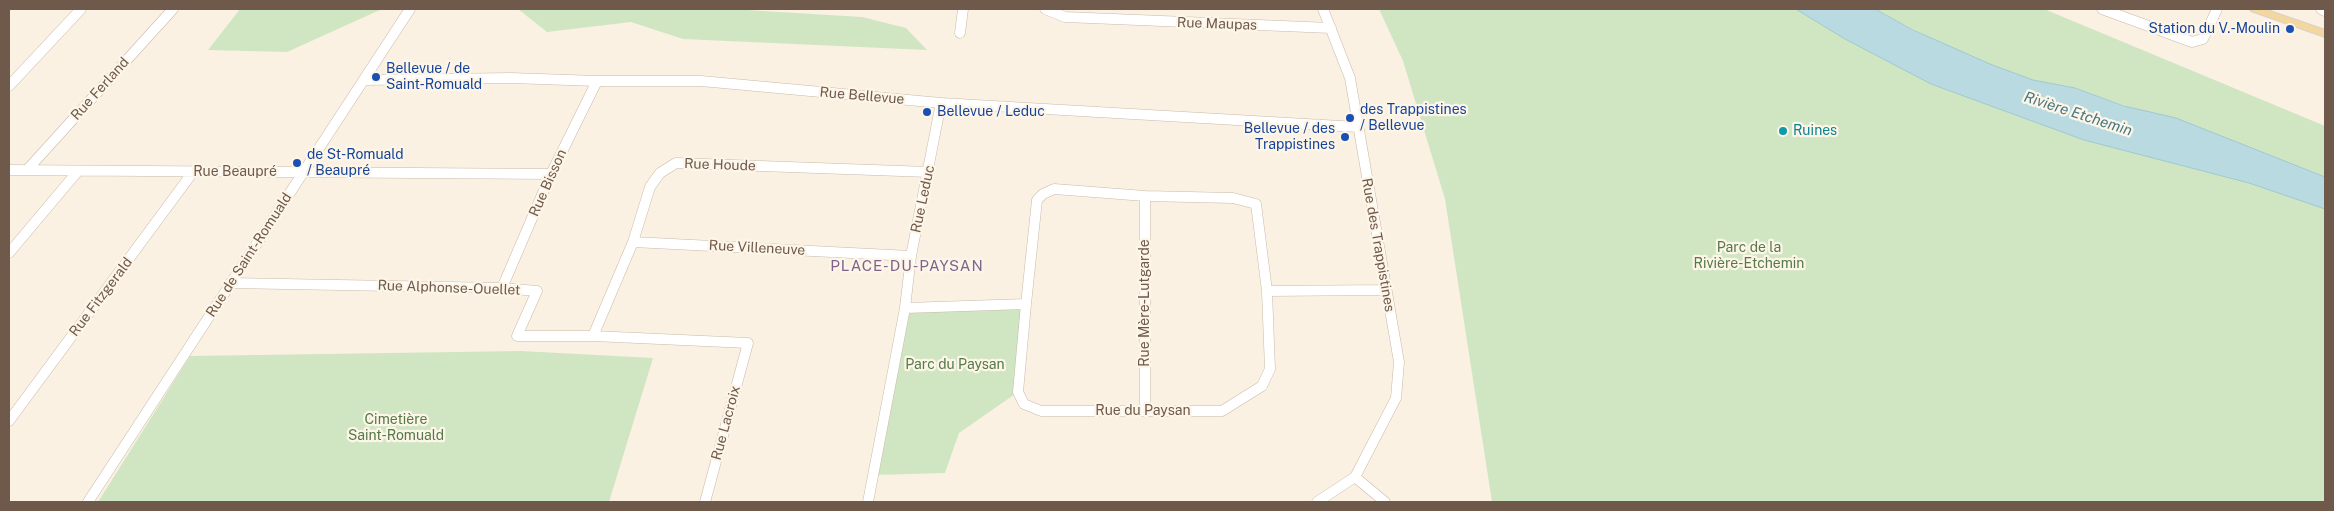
<!DOCTYPE html>
<meta charset="utf-8">
<style>
body{margin:0}
#map{position:relative;width:2334px;height:511px;overflow:hidden;background:#faf1e2;font-family:"Public Sans",sans-serif}
canvas{display:block}
.frame{position:absolute;inset:0;border:10px solid #6f594b;pointer-events:none}
</style>
<div id="map">
<canvas width="2334" height="511"></canvas>
<div class="frame"></div>
</div>
<script>
const c = document.querySelector('canvas').getContext('2d');
c.lineJoin = 'round';
function paint(path, color) { c.fillStyle = color; c.fill(path, 'evenodd'); }
function stroke(path, color, width, dash) { c.strokeStyle = color; c.lineWidth = width; c.lineCap = dash ? 'butt' : 'round'; c.setLineDash(dash || []); c.stroke(path); }
function label(font, color, halo, rows, align = 'center') {
  c.font = font + ' "Public Sans",sans-serif'; c.lineWidth = 4.5; c.setLineDash([]); c.textBaseline = 'middle'; c.strokeStyle = halo; c.fillStyle = color; for (const [text, x, y, turn = 0] of rows) {
    c.save(); c.translate(x, y); c.rotate((+turn || 0) * Math.PI / 180); c.textAlign = isNaN(turn) ? turn : align; if (halo) c.strokeText(text, 0, 0); c.fillText(text, 0, 0); c.restore();
  }
}
paint(new Path2D(`
 M 240,9 L 382,9 L 287,52 L 208,50 Z
 M 518,9 L 730,9 L 862,17 L 906,28 L 927,50 L 683,39 L 631,22 L 547,32 Z
 M 1379,9 L 1842,9 L 2325,195 L 2325,502 L 1492,502 L 1445,199 L 1403,61 Z
 M 1875,9 L 2044,9 L 2325,126 L 2325,177 L 2075,88 C 2061,85 2047,84 2033,80 C 1978,64 1925,36 1875,9 Z
 M 1026,304 L 1018,392 L 959,433 L 945,473 L 874,475 L 905,308 Z
 M 521,351 L 653,358 L 609,502 L 98,502 L 190,356 Z`), '#d0e6c2');
const water = new Path2D(`
 M 1796,9 L 1875,9 L 1913,30 L 1990,64 L 2033,80 L 2075,88 L 2124,106 L 2176,118 L 2325,177 L 2325,209 L 2249,183 L 2084,140 L 1931,84 L 1845,39 Z`);
paint(water, '#b9dae1');
stroke(water, '#a0c9d2', 1);
const minor = new Path2D(`
 M 1045,9 L 1065,17 L 1331,28
 M 2102,9 L 2192,42 L 2203,39 L 2217,9
 M 2321,9 L 2325,11
 M 960,33 L 963,9
 M 365,80 L 511,78 L 597,81 L 701,81 L 941,103 L 1358,127
 M 9,86 L 81,9
 M 9,170 L 551,174
 M 27,170 L 173,9
 M 1145,196 L 1145,410
 M 633,242 L 911,256
 M 9,253 L 78,171
 M 230,283 L 502,288 L 537,291 L 517,336 L 593,336 L 748,343 L 705,502
 M 502,288 L 551,174 L 597,81
 M 1026,304 L 1037,200 L 1043,194 L 1054,189 L 1145,196 L 1233,198 L 1256,204 L 1267,291 L 1385,290
 M 905,308 L 1026,304 L 1018,392 L 1024,404 L 1041,411 L 1222,411 L 1262,386 L 1270,369 L 1267,291
 M 593,336 L 633,242 L 650,187 L 660,173 L 676,163 L 929,172
 M 9,421 L 193,172
 M 1355,477 L 1385,502
 M 88,502 L 410,9
 M 868,502 L 905,308 L 911,256 L 941,103
 M 1317,502 L 1355,477 L 1396,398 L 1399,362 L 1350,78 L 1323,9`);
const major = new Path2D(`
 M 2250,9 L 2264,9 L 2325,30 L 2325,37 L 2251,11 Z`);
stroke(minor, '#c9b9aa', 11);
stroke(major, '#d7d1cd', 2);
stroke(minor, '#fff', 10);
paint(major, '#f4d79f');
for (const [x, y, r, color] of [
 [2290,29,5,"#1a4fb4"],
 [376,77,5,"#1a4fb4"],
 [927,112,5,"#1a4fb4"],
 [1350,118,5,"#1a4fb4"],
 [1783,131,5,"#0f9aa8"],
 [1345,137,5,"#1a4fb4"],
 [297,163,5,"#1a4fb4"]
]) { const dot = new Path2D(); dot.arc(x, y, r, 0, 2 * Math.PI); c.fillStyle = color; c.fill(dot); stroke(dot, '#fdf6e8', 2); }
label('14px', '#6f594b', '#fdf6e8', [
 ["Rue Maupas",1217,24,2],
 ["Rue Ferland",100,89,-48],
 ["Rue Bellevue",862,96,5],
 ["Rue Houde",720,165,2],
 ["Rue Beaupré",235,172],
 ["Rue Bisson",548,183,-66],
 ["Rue Leduc",923,199,-78],
 ["Rue des Trappistines",1378,245,80],
 ["Rue Villeneuve",757,248,3],
 ["Rue de Saint-Romuald",249,255,-57],
 ["Rue Alphonse-Ouellet",449,288,2],
 ["Rue Fitzgerald",101,297,-53],
 ["Rue Mère-Lutgarde",1145,303,-90],
 ["Rue du Paysan",1143,411],
 ["Rue Lacroix",726,423,-75]
]);
label('14px', '#164399', '#fdf6e8', [
 ["Station du V.-Moulin",2280,29,"right"],
 ["Bellevue / de",386,69],
 ["Saint-Romuald",386,85],
 ["des Trappistines",1360,110],
 ["/ Bellevue",1360,126],
 ["Bellevue / Leduc",937,112],
 ["Bellevue / des",1335,129,"right"],
 ["Trappistines",1335,145,"right"],
 ["de St-Romuald",307,155],
 ["/ Beaupré",307,171]
], 'left');
label('14px', '#0d838f', '#fdf6e8', [
 ["Ruines",1793,131]
], 'left');
label('14px', '#547a47', '#fdf6e8', [
 ["Parc de la",1749,248],
 ["Rivière-Etchemin",1749,264],
 ["Parc du Paysan",955,365],
 ["Cimetière",396,420],
 ["Saint-Romuald",396,436]
]);
label('italic 15px', '#477681', '#fdf6e8', [
 ["Rivière Etchemin",2078,114,18]
]);
c.letterSpacing = '1px';
label('15px', '#7f638c', '#fdf6e8', [
 ["PLACE-DU-PAYSAN",907,266]
]);
c.letterSpacing = '0px';
</script>
